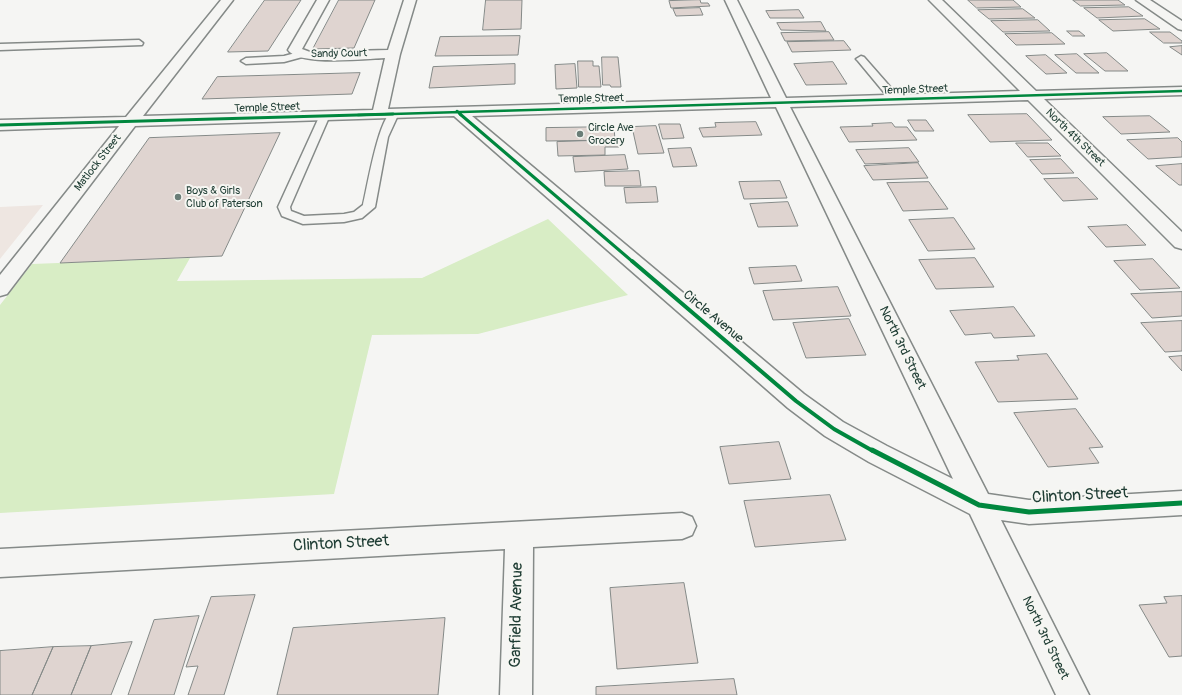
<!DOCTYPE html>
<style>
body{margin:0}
canvas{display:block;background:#f5f5f3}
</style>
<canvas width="1182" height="695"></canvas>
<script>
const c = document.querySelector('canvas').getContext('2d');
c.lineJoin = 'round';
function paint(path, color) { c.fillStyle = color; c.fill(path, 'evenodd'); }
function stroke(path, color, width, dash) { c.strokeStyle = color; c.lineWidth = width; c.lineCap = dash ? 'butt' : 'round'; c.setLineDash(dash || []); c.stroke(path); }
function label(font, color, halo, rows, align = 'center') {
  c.font = font + ' Pangolin,sans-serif'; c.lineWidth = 4; c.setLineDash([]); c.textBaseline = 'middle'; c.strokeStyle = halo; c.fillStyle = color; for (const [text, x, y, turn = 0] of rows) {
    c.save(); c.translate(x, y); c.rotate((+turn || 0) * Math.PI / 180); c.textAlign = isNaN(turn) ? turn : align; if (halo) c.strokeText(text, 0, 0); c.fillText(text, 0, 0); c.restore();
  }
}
paint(new Path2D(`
 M 43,205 L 0,259 L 0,207 Z`), '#eee6e1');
paint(new Path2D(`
 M 548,219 L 628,295 L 478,334 L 372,335 L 334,494 L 0,513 L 0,305 L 32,264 L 190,258 L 177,281 L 422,278 Z`), '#d8edc5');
const building = new Path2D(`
 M 265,0 L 301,0 L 268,51 L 228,52 Z
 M 339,0 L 375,0 L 354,48 L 313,49 Z
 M 486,0 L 522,0 L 521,29 L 483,30 Z
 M 700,0 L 701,3 L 708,3 L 710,6 L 671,8 L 669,1 Z
 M 968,0 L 1013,0 L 1021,7 L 977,8 Z
 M 1073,0 L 1118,0 L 1125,5 L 1081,6 Z
 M 1129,7 L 1143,16 L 1097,18 L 1084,8 Z
 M 700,8 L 703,15 L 676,16 L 673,9 Z
 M 1023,9 L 1035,18 L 989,19 L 978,10 Z
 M 799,10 L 804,18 L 770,18 L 766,11 Z
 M 1145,19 L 1160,29 L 1113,31 L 1099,20 Z
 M 1038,20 L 1050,31 L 1003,32 L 991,21 Z
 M 821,22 L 826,31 L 781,30 L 777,23 Z
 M 1067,31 L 1079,31 L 1085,36 L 1073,36 Z
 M 829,32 L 834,40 L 785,41 L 781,33 Z
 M 1150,32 L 1170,32 L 1182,41 L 1182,43 L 1164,43 Z
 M 1052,33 L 1065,44 L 1016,45 L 1005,34 Z
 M 520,36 L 518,55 L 435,56 L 440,37 Z
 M 844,41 L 851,50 L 792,52 L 787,42 Z
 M 1182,46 L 1182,55 L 1170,47 Z
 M 1107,53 L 1128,71 L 1105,71 L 1084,54 Z
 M 1077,54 L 1099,73 L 1076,73 L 1055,55 Z
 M 1046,55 L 1067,73 L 1046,74 L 1026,56 Z
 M 602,57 L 618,57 L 621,87 L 611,87 L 610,85 L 603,85 Z
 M 578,61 L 593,61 L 593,66 L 599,66 L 601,87 L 579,87 Z
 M 833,62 L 847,84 L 806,85 L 794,64 Z
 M 515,64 L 515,84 L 429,88 L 433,67 Z
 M 575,64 L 577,88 L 556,89 L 555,65 Z
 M 360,73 L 352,94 L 202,99 L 217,77 Z
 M 1027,114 L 1052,140 L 990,142 L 968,115 Z
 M 1150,116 L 1170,132 L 1121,134 L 1103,117 Z
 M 908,120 L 926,120 L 934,131 L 915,131 Z
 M 756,122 L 762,135 L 703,137 L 699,128 L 716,127 L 715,123 Z
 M 892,123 L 895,127 L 907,127 L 917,140 L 849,142 L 840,127 L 873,126 L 872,124 Z
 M 659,124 L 680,124 L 684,138 L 663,139 Z
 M 656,126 L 664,153 L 638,154 L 632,127 Z
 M 614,127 L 615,140 L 546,141 L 546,128 Z
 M 280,133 L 222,256 L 60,263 L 149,138 Z
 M 1178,138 L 1182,142 L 1182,157 L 1148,159 L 1127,140 Z
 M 618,140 L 619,147 L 605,147 L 605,155 L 558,156 L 557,142 Z
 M 1016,143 L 1048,143 L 1061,156 L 1028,157 Z
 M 691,148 L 697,166 L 673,167 L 668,149 Z
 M 909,148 L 919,162 L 865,164 L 856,150 Z
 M 625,155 L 628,169 L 575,172 L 573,157 Z
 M 1061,159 L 1074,173 L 1042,174 L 1030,160 Z
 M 918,163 L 928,178 L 873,180 L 864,166 Z
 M 1182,164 L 1182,185 L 1179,185 L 1156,166 Z
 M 639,171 L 641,186 L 605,186 L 604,172 Z
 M 1078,178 L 1098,199 L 1063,201 L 1044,179 Z
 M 780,181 L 787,198 L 744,199 L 739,182 Z
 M 929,182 L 948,209 L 903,211 L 887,183 Z
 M 656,187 L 658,202 L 626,203 L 624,188 Z
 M 788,202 L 798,226 L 758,227 L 750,204 Z
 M 954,218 L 975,249 L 928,251 L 909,220 Z
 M 1127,225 L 1146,245 L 1106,247 L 1088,227 Z
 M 975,258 L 994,287 L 936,289 L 919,260 Z
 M 1153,259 L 1180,288 L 1140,290 L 1114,261 Z
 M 796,266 L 802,281 L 754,284 L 749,268 Z
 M 838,287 L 851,316 L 773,320 L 763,291 Z
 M 1182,292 L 1182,316 L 1152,318 L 1131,294 Z
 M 1014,307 L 1035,336 L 994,338 L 991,333 L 965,335 L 950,311 Z
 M 849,319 L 866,355 L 806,358 L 793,323 Z
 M 1182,321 L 1182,351 L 1165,352 L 1141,323 Z
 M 1047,354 L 1078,399 L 998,402 L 975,362 L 1019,360 L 1017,356 Z
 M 1182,356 L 1182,371 L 1169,357 Z
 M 1076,409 L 1103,447 L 1089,448 L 1099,463 L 1048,467 L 1014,413 Z
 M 779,442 L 791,479 L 729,484 L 720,447 Z
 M 830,495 L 846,540 L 755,547 L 744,501 Z
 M 684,583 L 698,663 L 617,669 L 610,588 Z
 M 255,595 L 224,695 L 188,695 L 198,666 L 186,667 L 211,597 Z
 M 1182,596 L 1182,656 L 1169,657 L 1139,605 L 1167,603 L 1164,597 Z
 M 199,616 L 174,695 L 128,695 L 154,620 Z
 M 445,618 L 438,695 L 277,695 L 293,628 Z
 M 132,642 L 111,695 L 71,695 L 91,646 Z
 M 91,646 L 71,695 L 32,695 L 53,647 Z
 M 53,647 L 32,695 L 0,695 L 0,651 Z
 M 734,679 L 737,695 L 596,695 L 596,687 Z`);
paint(building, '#dfd4d0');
stroke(building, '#858a88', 1);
const lane = new Path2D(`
 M 139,40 L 143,43 L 142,45 L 0,50 L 0,44 Z
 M 303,51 L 308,54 L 306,56 L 284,62 L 246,64 L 241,61 L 246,58 L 284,56 Z
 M 861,56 L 864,57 L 900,98 L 901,100 L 900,102 L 892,102 L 858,61 L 856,59 Z
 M 394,110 L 399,113 L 388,137 L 375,207 L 362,218 L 344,222 L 303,224 L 282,216 L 278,207 L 320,115 L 325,112 L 330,115 L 290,207 L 291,211 L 304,216 L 344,214 L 354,212 L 363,205 C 367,189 379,114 394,110 Z`);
const street = new Path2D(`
 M 221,0 L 233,0 L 143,116 L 373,110 L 385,58 C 365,59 299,66 288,50 L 317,0 L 329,0 L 302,49 L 310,52 L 388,50 L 404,0 L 416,0 L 400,54 L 388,109 L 771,98 L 725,0 L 737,0 L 786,98 L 1020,91 L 929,0 L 942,0 L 1036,91 L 1182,87 L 1182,95 L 1044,99 L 1182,232 L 1182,249 L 1175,247 L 1028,100 L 790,107 L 988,494 L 1029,500 L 1182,491 L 1182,515 L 1029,524 L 1001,520 L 1089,695 L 1056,695 L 970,514 L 869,462 L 825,436 L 788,408 L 454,116 L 135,126 L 7,294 L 0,296 L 0,275 L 119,126 L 0,130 L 0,120 L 126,117 ZM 776,107 L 953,479 L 887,446 L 843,422 L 804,394 L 472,116 Z
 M 1136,0 L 1150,0 L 1182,21 L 1182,30 L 1178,29 Z
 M 682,513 L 692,517 L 696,526 L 692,535 L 682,539 L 533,547 L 532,695 L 500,695 L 505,549 L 0,577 L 0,549 Z`);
stroke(lane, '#858a88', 3);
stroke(street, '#858a88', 3);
paint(lane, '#f5f5f3');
paint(street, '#f5f5f3');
stroke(new Path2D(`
 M 457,111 L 461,115
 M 358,115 L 1182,91`), '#00873e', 2.5);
stroke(new Path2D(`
 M 460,114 L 633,262
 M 0,125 L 393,114`), '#00873e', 3);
stroke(new Path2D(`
 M 632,261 L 796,401 L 834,429 L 873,451`), '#00873e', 4);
stroke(new Path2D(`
 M 872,450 L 979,505 L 1029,512 L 1182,503`), '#00873e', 5);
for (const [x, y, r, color] of [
 [580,134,4,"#6a7d77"],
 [178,197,4,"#6a7d77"]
]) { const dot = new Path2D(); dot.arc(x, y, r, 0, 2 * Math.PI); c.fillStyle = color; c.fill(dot); stroke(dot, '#f6f6f2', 1.5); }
label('11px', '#1f3d34', '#f6f6f2', [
 ["Sandy Court",339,54,-1],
 ["Temple Street",915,90,-2],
 ["Temple Street",591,99,-1],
 ["Temple Street",267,108,-2],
 ["North 4th Street",1075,138,44],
 ["Matlock Street",98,163,-52]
]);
label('11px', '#1f3d34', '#f6f6f2', [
 ["Circle Ave",588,128],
 ["Grocery",588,141],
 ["Boys & Girls",186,191],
 ["Club of Paterson",186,204]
], 'left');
label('13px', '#1f3d34', '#f6f6f2', [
 ["Circle Avenue",713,317,40],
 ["North 3rd Street",902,348,64],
 ["North 3rd Street",1045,638,64]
]);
label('16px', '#1f3d34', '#f6f6f2', [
 ["Clinton Street",1080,496,-3],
 ["Clinton Street",341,544,-3],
 ["Garfield Avenue",517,615,-89]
]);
</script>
